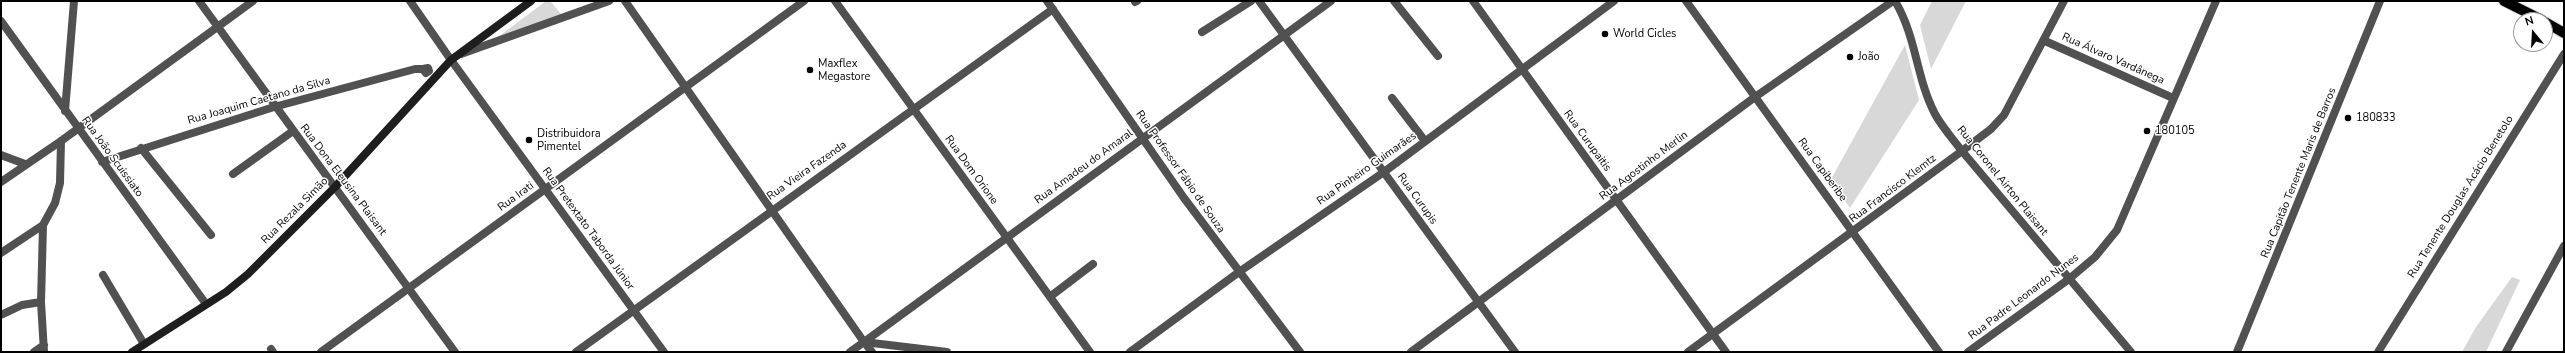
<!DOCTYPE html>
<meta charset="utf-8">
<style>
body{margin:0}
#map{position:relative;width:2565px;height:353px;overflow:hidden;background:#fff;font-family:"Nunito Sans",sans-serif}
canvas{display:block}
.frame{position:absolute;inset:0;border:2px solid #000;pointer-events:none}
.north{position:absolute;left:2513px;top:12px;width:40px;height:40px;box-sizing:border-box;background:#fff;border:1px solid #999;border-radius:50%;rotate:342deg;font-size:11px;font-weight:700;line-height:16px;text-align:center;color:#000}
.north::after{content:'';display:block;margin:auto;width:14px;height:18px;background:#000;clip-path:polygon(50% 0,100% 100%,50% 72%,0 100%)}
</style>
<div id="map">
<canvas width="2565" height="353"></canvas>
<div class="frame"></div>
<div class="north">N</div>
</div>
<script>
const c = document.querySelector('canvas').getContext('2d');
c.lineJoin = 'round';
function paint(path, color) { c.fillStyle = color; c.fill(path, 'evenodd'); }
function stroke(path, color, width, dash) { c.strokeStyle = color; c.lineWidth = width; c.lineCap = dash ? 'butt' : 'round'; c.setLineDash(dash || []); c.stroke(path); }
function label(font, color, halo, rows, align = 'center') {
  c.font = font + ' "Nunito Sans",sans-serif'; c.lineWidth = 3; c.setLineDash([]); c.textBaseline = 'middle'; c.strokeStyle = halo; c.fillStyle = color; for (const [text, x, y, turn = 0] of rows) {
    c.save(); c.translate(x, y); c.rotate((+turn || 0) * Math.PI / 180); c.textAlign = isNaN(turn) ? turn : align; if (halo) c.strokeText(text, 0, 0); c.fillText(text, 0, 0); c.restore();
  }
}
paint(new Path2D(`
 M 546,1 L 550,1 L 562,15 L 498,37 Z
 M 1932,1 L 1966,1 L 1931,69 L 1920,25 Z
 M 1905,45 L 1919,100 L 1850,208 L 1830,181 Z
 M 2512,277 L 2520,280 L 2486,352 L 2462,352 L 2476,327 Z`), '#d8d8d8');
const primary = new Path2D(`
 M 2504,1 L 2542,20
 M 2545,22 L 2564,33`);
stroke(primary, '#dbdbdb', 12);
stroke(new Path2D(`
 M 199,1 L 455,352
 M 625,1 L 864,342 L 1331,1
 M 835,1 L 1090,352
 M 1047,1 L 1184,198 L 1300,352
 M 1259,1 L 1515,352
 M 1394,1 L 1438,56
 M 1473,1 L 1726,352
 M 1686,1 L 1939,352
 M 1135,2 L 1137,1
 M 1,21 L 206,304
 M 1202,32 L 1251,1
 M 2045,41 L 2173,98
 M 461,54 L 609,1
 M 451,60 L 664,352
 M 1392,98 L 1425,141
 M 65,111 L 74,1
 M 141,148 L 211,235
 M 1,155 L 25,164
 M 102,162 L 274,107 L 415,69 L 423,69 L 426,73 L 429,71 L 428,68 L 423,69
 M 233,174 L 293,131
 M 1,182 L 61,141 L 253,1
 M 1,253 L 43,225
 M 103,275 L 144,344
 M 1051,296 L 1093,264
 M 1,315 L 22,305 L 41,302
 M 271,349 L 273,352
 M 34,352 L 44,345
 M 44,352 L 41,302 L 43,225 L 55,203 L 60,183 L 61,141
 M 321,352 L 804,1
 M 576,352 L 1053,9
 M 1130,352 L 1239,272 L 1384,172 L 1614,1
 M 1411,352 L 1755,97 L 1893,1
 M 1688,352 L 1962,151 C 1953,139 1942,127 1935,114 C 1916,78 1917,38 1895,1
 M 1968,352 L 2069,279
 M 2237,352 L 2380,1
 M 2378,352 L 2564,54
 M 2506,352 L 2564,246`), '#515151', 8);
stroke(new Path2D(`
 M 410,1 L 451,60
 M 2064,1 L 2004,115 L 1991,129 L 1962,151 L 2131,352
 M 2069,279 L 2095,257 L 2117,230 L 2216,1
 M 864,342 L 947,352
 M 864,342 L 872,352
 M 850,352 L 864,342`), '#515151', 8);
stroke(new Path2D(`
 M 132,352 L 226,292 L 248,274 L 335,187 L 451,60 L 531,1`), '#1e1e1e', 8);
stroke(primary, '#000', 10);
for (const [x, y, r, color] of [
 [1605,34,4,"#000"],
 [1850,57,4,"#000"],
 [810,70,4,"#000"],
 [2348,118,4,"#000"],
 [2147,131,4,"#000"],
 [529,140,4,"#000"]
]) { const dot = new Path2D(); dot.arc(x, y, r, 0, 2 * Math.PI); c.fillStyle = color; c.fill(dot); stroke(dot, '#fff', 1.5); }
label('11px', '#000', '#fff', [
 ["World Cicles",1613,34],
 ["João",1858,57],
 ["Maxflex",818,64],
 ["Megastore",818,77],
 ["180833",2356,118],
 ["180105",2155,131],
 ["Distribuidora",537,134],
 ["Pimentel",537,147]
], 'left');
label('11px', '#000', '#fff', [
 ["Rua Álvaro Vardânega",2113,59,24],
 ["Rua Joaquim Caetano da Silva",259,101,-16],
 ["Rua Curupaitis",1587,141,54],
 ["Rua João Scuissiato",112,157,54],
 ["Rua Agostinho Merlin",1644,166,-37],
 ["Rua Amadeu do Amaral",1084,167,-36],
 ["Rua Pinheiro Guimarães",1367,169,-35],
 ["Rua Dom Orione",971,170,54],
 ["Rua Capiberibe",1822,170,54],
 ["Rua Vieira Fazenda",807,171,-35],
 ["Rua Professor Fábio de Souza",1180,172,55],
 ["Rua Capitão Tenente Maris de Barros",2299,173,-68],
 ["Rua Dona Eleusina Plaisant",343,180,53],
 ["Rua Coronel Airton Plaisant",2002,181,51],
 ["Rua Francisco Klemtz",1893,189,-37],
 ["Rua Irati",516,197,-36],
 ["Rua Tenente Douglas Acácio Benetolo",2461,197,-58],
 ["Rua Curupis",1417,199,54],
 ["Rua Rezala Simão",295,211,-45],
 ["Rua Pretextato Taborda Júnior",588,229,54],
 ["Rua Padre Leonardo Nunes",2024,297,-37]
]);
</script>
